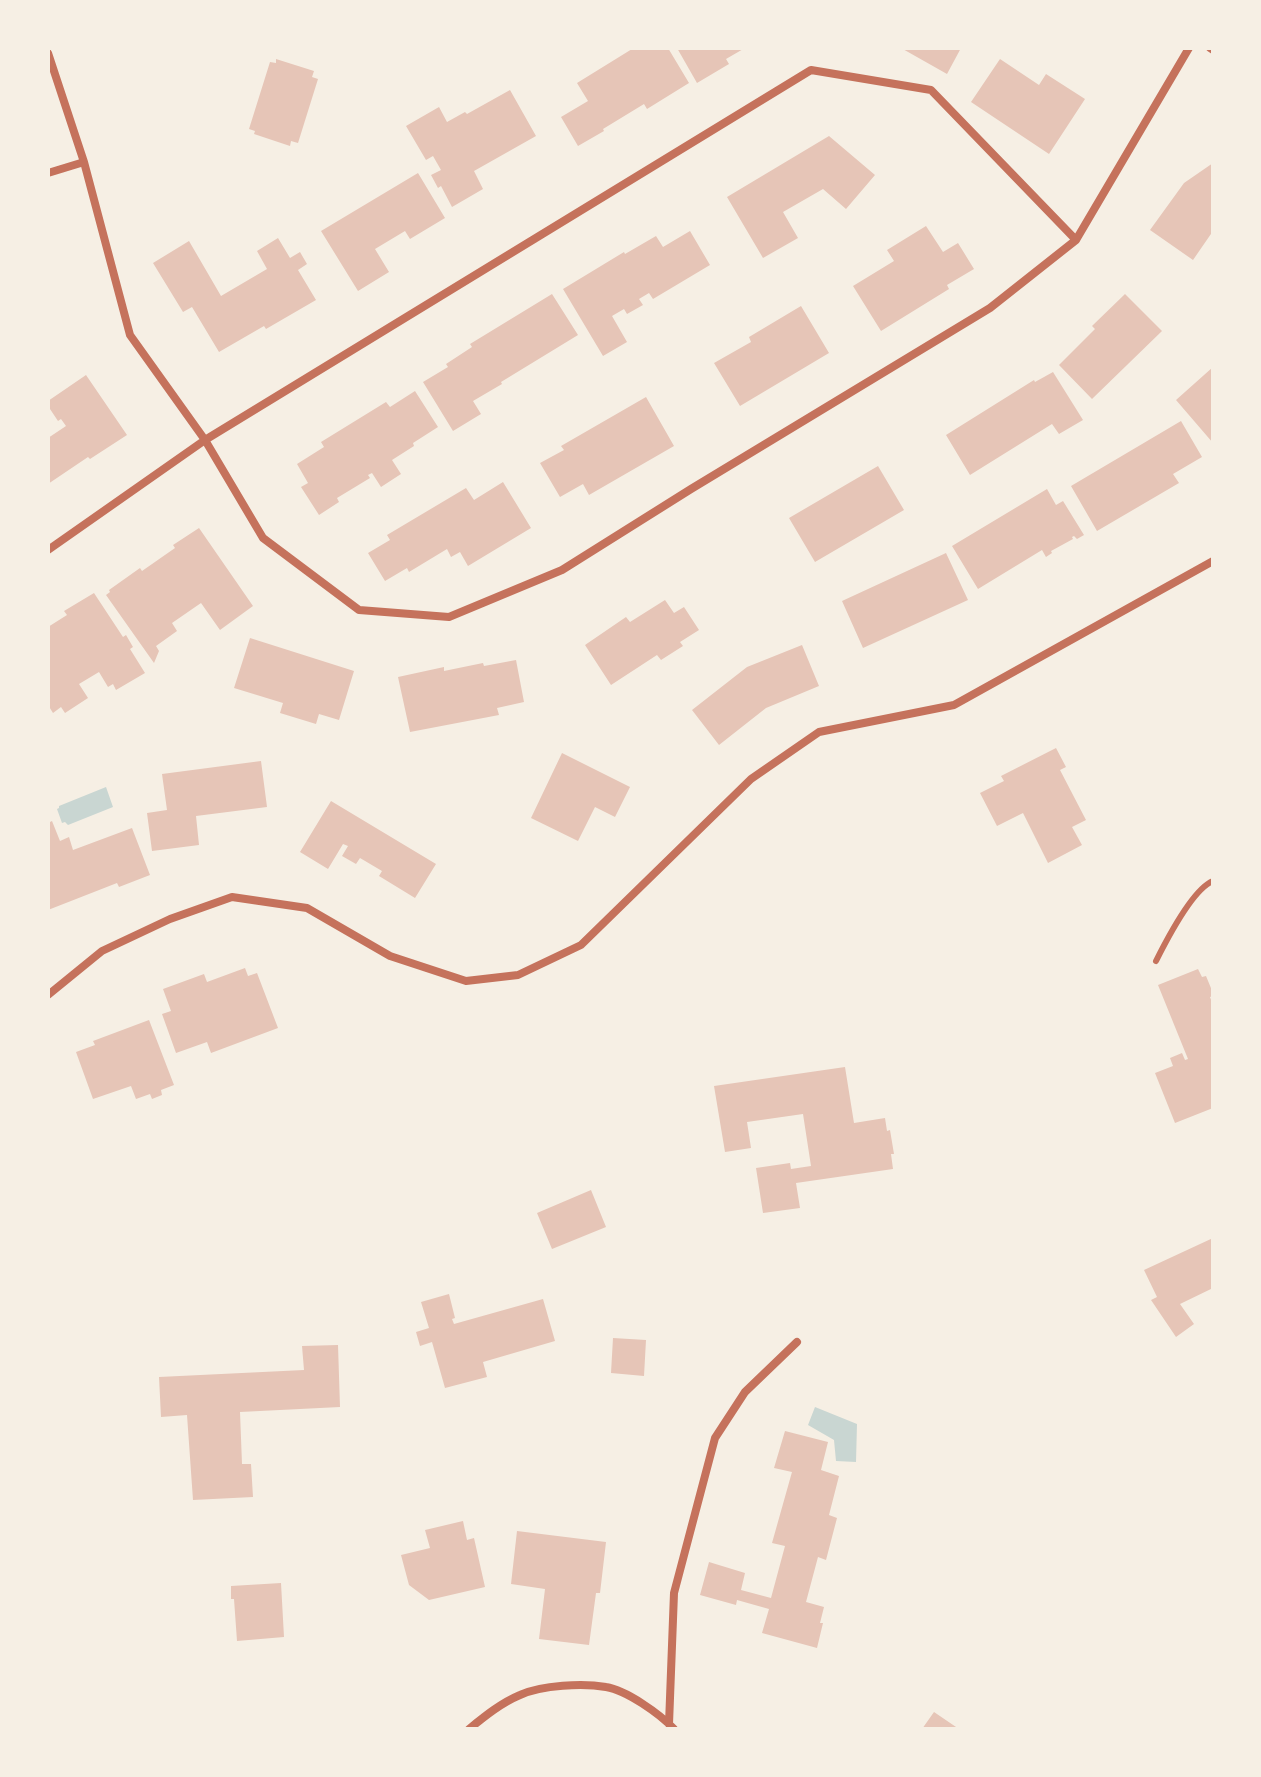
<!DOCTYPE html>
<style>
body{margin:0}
#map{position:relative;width:1261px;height:1777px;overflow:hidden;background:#f6efe4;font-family:"Fira Sans Condensed",sans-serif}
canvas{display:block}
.frame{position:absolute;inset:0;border:50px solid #f6efe4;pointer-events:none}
</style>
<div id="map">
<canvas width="1261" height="1777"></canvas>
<div class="frame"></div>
</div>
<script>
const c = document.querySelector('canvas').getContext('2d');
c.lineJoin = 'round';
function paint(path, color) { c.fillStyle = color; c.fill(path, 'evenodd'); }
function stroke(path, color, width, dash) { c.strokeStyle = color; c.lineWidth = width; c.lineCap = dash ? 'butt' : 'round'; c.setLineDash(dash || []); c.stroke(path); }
paint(new Path2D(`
 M 106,787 L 113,807 L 68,825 L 65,822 L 62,823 L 57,809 L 59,808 L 59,806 Z
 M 815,1407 L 857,1424 L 856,1462 L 836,1461 L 834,1440 L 808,1425 Z`), '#c9d6d2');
paint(new Path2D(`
 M 631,48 L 668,48 L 689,83 L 647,109 L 644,104 L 603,129 L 604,131 L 578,146 L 561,117 L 588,101 L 577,83 L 632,49 Z
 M 677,48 L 745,48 L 726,59 L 729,64 L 697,83 Z
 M 901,48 L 961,48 L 947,74 Z
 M 276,59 L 314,71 L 312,77 L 318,79 L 298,143 L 291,141 L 290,146 L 254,134 L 255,131 L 249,129 L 270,62 L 276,63 Z
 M 1000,59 L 1039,85 L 1046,74 L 1085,99 L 1049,154 L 971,102 Z
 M 510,90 L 536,136 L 474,171 L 483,189 L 452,207 L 441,186 L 438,188 L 431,175 L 441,170 L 433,156 L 426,160 L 406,126 L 439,107 L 447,122 L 465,112 L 467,114 Z
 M 829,136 L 875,175 L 846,209 L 823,189 L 783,212 L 798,238 L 763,258 L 727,197 Z
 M 1213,163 L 1213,231 L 1193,260 L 1150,230 L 1184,183 Z
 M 418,173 L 445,218 L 410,239 L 405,231 L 375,249 L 389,272 L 358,291 L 321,231 Z
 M 926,226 L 943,252 L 958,243 L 974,269 L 947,285 L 949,289 L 881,331 L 853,286 L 894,261 L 887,250 Z
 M 690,231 L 710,265 L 653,299 L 649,293 L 639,299 L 643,305 L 627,314 L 624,309 L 612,316 L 627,342 L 603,356 L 563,289 L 624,252 L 625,254 L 656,236 L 663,247 Z
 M 278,238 L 290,258 L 300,252 L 307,264 L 298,270 L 316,300 L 266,329 L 264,326 L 219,352 L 192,307 L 183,312 L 153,263 L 189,241 L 221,296 L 267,269 L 257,251 Z
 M 552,294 L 578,335 L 501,382 L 502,384 L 473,401 L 481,414 L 453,431 L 423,382 L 448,367 L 446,364 L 472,347 L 470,344 Z
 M 1125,294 L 1162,331 L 1092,399 L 1059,365 L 1095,329 L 1092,326 Z
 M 801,306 L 829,353 L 740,406 L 714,363 L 751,342 L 749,337 Z
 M 1213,367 L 1213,443 L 1176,400 Z
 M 1053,372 L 1083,420 L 1059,434 L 1052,424 L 970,475 L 946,435 L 1034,380 L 1035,382 Z
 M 86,375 L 127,435 L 90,459 L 88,457 L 48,484 L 48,438 L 66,426 L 61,419 L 58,421 L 48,406 L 48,401 Z
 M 415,391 L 438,427 L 413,443 L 414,446 L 392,460 L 401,474 L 381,487 L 372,473 L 368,475 L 370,478 L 337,498 L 339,502 L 319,515 L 301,487 L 308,483 L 297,464 L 324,447 L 321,442 L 386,402 L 390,407 Z
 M 646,397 L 674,446 L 589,495 L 583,484 L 560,497 L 540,463 L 564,450 L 561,446 Z
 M 1181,421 L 1202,457 L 1173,474 L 1179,483 L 1097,531 L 1071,486 Z
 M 878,466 L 904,510 L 815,562 L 789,518 Z
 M 503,482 L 531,528 L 468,566 L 460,552 L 451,557 L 447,549 L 409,572 L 407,568 L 385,581 L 368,553 L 390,540 L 387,535 L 466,488 L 474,500 Z
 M 1047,489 L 1056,505 L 1063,501 L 1084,535 L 1077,539 L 1074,536 L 1072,537 L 1073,539 L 1051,551 L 1052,553 L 1046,557 L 1042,550 L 978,589 L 952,546 Z
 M 199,528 L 253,606 L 220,630 L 201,603 L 172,623 L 177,631 L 156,646 L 159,651 L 154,663 L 106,595 L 110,592 L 109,590 L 140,568 L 142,571 L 175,548 L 173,545 Z
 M 946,553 L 968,600 L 863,648 L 842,601 Z
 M 94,593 L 123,637 L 126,635 L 133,647 L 130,649 L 145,673 L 116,690 L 113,684 L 108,687 L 99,672 L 79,684 L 88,698 L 65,713 L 61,707 L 53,713 L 48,705 L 48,627 L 67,615 L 64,611 Z
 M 665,600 L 674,613 L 684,607 L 699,630 L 680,642 L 683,646 L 661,660 L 657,655 L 611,685 L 585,645 L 626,617 L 630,622 Z
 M 250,638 L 354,671 L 339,720 L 319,714 L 316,724 L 280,713 L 283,703 L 234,688 Z
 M 802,645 L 819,686 L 766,708 L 719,745 L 692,710 L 747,667 Z
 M 516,660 L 524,702 L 497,708 L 499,715 L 410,732 L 398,677 L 444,667 L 444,671 L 483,663 L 484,666 Z
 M 1056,748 L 1066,767 L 1060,770 L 1086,820 L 1072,827 L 1082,845 L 1048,863 L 1023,813 L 997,826 L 980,793 L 1004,781 L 1001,776 Z
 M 562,753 L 630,787 L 615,817 L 595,807 L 578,841 L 531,818 Z
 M 261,761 L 267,807 L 196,816 L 199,845 L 152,851 L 147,813 L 167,810 L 162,774 Z
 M 331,801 L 436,864 L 415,898 L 379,876 L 382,871 L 360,858 L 356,864 L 342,856 L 348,846 L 343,844 L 328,869 L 300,852 Z
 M 52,821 L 60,841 L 69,837 L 73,850 L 132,828 L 150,875 L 119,887 L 117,883 L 48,910 L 48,823 Z
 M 245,968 L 248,976 L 257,973 L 278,1028 L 211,1053 L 207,1042 L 176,1053 L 162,1014 L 171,1011 L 163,989 L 204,974 L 207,982 Z
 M 1198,969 L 1202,977 L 1206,976 L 1213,993 L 1213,996 L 1210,997 L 1213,1005 L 1213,1108 L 1175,1123 L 1155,1073 L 1173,1066 L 1170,1058 L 1182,1053 L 1185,1060 L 1188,1059 L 1158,985 Z
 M 149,1020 L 174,1085 L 161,1090 L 162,1095 L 152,1099 L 150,1094 L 136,1099 L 131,1086 L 93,1099 L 76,1052 L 95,1045 L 93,1041 Z
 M 845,1067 L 854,1123 L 885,1118 L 887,1131 L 890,1130 L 894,1154 L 891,1154 L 893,1169 L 796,1183 L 800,1208 L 763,1213 L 756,1168 L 790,1163 L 791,1169 L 811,1166 L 803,1114 L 747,1122 L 751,1148 L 725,1152 L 714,1086 Z
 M 591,1190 L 606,1227 L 552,1249 L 537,1213 Z
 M 1213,1238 L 1213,1288 L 1180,1304 L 1194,1324 L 1176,1337 L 1151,1300 L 1157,1297 L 1144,1270 Z
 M 449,1294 L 455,1318 L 452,1319 L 454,1324 L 543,1299 L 555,1341 L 483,1362 L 487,1377 L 445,1388 L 432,1342 L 420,1346 L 416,1332 L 429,1328 L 421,1302 Z
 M 613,1338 L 646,1340 L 644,1376 L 611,1373 Z
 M 338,1345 L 340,1407 L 240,1412 L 242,1464 L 251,1464 L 253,1497 L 193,1500 L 187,1415 L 161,1417 L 159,1377 L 304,1370 L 302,1346 Z
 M 785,1431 L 828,1442 L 821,1470 L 839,1476 L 829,1515 L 837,1518 L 826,1560 L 818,1557 L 806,1602 L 824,1607 L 820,1623 L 823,1623 L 817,1648 L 762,1633 L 769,1609 L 737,1600 L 736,1605 L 700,1595 L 709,1562 L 745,1573 L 741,1590 L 771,1598 L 785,1546 L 772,1543 L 792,1472 L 774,1468 Z
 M 463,1521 L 467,1540 L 474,1538 L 485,1587 L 429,1600 L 409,1585 L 401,1555 L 430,1548 L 425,1530 Z
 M 517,1531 L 606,1542 L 600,1593 L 596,1593 L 589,1645 L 539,1639 L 545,1589 L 511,1584 Z
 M 281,1583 L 284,1637 L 237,1641 L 234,1599 L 231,1599 L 231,1586 Z
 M 934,1712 L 959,1729 L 922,1729 Z`), '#e6c5b7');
stroke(new Path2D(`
 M 1156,961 C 1166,941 1193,889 1213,881`), '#c5725c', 6);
stroke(new Path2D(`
 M 1210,48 L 1213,50
 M 48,53 L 84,162 L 130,335 L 205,440 L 263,538 L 359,610 L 449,617 L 562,570 L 691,489 L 990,308 L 1076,240 L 1189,48
 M 48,173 L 84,162
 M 48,550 L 205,440 L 811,70 L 931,90 L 1076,240
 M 48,995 L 102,951 L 170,919 L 232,897 L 307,908 L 390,956 L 466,981 L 518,975 L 581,945 L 751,779 L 819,732 L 954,705 L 1213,561
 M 669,1724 L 674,1593 L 715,1438 L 745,1392 L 797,1342
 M 469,1729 C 485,1716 501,1703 520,1695 C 542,1685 583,1683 606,1687 C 626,1690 660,1714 674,1729`), '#c5725c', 8);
</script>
